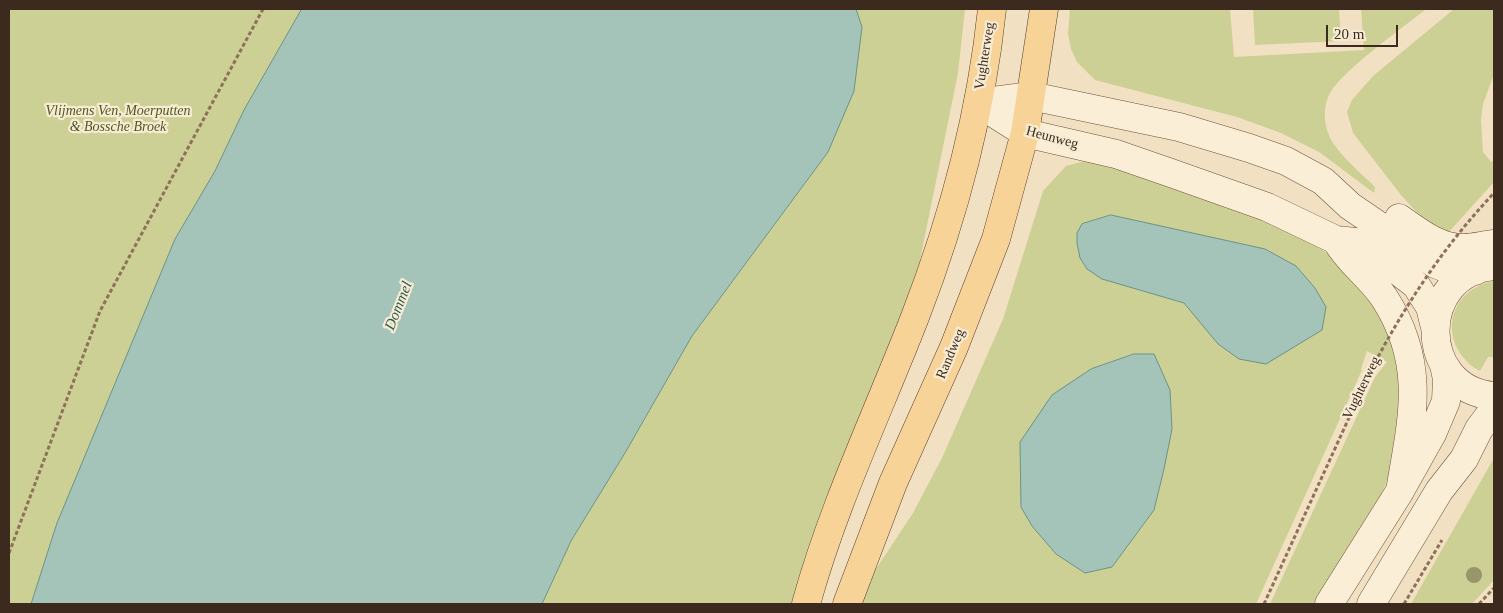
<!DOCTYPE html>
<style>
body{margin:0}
#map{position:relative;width:1503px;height:613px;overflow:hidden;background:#f1e0c2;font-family:Georgia,serif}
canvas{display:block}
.frame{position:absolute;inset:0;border:10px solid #3b2a1d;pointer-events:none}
.scale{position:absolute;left:1326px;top:25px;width:72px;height:22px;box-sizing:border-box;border:2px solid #3b2a1d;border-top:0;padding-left:6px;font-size:15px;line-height:18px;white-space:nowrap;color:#3b2a1d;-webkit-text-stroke:4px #f8ebd3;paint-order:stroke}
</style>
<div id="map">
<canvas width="1503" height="613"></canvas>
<div class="frame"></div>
<div class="scale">20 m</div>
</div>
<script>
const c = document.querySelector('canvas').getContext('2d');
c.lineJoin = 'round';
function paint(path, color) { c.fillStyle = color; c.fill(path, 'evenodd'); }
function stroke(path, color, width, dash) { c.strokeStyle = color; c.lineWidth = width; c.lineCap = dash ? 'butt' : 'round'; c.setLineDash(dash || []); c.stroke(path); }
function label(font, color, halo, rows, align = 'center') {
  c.font = font + ' Georgia,serif'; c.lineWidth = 4.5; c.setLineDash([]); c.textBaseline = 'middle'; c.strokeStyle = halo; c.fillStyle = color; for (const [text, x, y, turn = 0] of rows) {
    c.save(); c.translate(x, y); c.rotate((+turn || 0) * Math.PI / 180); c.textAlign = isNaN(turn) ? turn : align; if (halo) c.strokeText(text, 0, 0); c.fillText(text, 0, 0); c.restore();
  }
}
paint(new Path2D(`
 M 9,9 L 305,9 L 215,171 L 31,604 L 9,604 Z
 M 856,9 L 965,9 L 958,73 L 918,270 L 793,604 L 542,604 L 571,541 L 625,453 L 692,336 L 828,152 L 862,27 Z
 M 1070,9 L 1230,9 L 1234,57 L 1364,50 L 1361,9 L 1426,9 C 1404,27 1340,72 1329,95 C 1322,110 1324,129 1333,143 C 1344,159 1361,173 1375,187 L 1374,193 L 1319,152 L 1281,133 L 1237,117 L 1095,80 L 1077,62 L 1071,49 L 1068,34 Z
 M 1253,9 L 1339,9 L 1341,41 L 1255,45 Z
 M 1454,9 L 1494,9 L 1494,74 L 1483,104 L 1481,120 L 1483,152 L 1491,162 L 1494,160 L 1494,182 L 1448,233 L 1422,218 L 1401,195 L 1353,133 L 1347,112 L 1352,100 L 1373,76 Z
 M 1096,158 C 1177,191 1270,214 1342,262 C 1366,278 1374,302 1385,327 C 1391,341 1405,365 1407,379 C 1413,453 1359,544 1320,604 L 1270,604 L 1375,377 L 1387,362 L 1367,351 L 1361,369 L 1362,370 L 1256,604 L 862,604 L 868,581 L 913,513 L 942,458 L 1003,319 L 1043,191 L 1066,166 ZM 1111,215 L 1281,353 L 1266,364 L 1199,319 L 1184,303 L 1170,298 L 1082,224 ZM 1134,354 L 1172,429 L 1154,510 L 1112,567 L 1091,369 Z
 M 1494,281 L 1494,357 L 1488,357 L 1480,371 C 1437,347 1445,290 1494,281 Z
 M 1494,458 L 1494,580 L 1472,604 L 1411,604 Z`), '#cdd095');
const water = new Path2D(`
 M 302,9 L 856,9 L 862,27 L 854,91 L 828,152 L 692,336 L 625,453 L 571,541 L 542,604 L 31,604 L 57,523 L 175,239 L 215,171 L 244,110 Z
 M 1111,215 L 1265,249 L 1296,266 L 1315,288 L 1326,307 L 1322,330 L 1266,364 L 1239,359 L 1218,344 L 1184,303 L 1102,279 L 1087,269 L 1080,258 L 1077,243 L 1077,233 L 1082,224 Z
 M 1134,354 L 1154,354 L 1170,390 L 1172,429 L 1164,469 L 1154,510 L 1112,567 L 1085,573 L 1056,554 L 1032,526 L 1021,507 L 1020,442 L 1052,395 L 1091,369 Z`);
paint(water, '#a5c4b9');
stroke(water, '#6b9386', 1);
const secondary = new Path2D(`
 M 978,103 L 1031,96 L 1179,127 L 1249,148 L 1286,161 L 1323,181 L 1350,206 L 1435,264 L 1454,271 L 1475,271
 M 978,103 L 1025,133 L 1116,154 L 1171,173 L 1267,207 L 1336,240 L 1355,242 L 1381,258 L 1416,285 L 1430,307 L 1435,327
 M 1399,218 C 1418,231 1438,248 1463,248 C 1473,248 1484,245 1494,244
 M 1336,240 C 1349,263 1371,277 1385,299 C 1427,365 1412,419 1400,491
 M 1494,266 C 1416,273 1416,389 1494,396
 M 1329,604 L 1400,491 L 1432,434 L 1446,401 L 1447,379 L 1444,365
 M 1371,604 L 1439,491 L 1464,459 L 1479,429 L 1494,409`);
const primary = new Path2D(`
 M 806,604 C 833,506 878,412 915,317 C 953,219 981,114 992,9
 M 847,604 L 893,483 L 954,347 L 996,239 L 1025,133 L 1044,9`);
stroke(secondary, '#6e523b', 29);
stroke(primary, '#5a3f2c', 29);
stroke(new Path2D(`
 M 9,553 L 100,311 L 263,9
 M 1264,604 L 1369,374
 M 1404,604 L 1442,540
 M 1479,604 L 1494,588`), '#8d7158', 3, [4, 2.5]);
stroke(secondary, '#fbeed7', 28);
stroke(primary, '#f7d398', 28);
stroke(new Path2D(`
 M 1369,374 C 1403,308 1443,247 1494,193`), '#8d7158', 3, [4, 2.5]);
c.fillStyle = '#98966a';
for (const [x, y] of [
 [1474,575]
]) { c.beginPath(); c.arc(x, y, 8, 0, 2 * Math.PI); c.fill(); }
label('14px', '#3b2a1d', '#f8ebd3', [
 ["Vughterweg",985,56,-81],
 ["Heunweg",1052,138,15],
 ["Randweg",951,354,-67],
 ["Vughterweg",1362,388,-64]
]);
label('italic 14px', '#4f5922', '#f8ebd3', [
 ["Vlijmens Ven, Moerputten",118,111],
 ["& Bossche Broek",118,127]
]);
label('italic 15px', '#2b5c56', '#f8ebd3', [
 ["Dommel",399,306,-68]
]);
</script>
